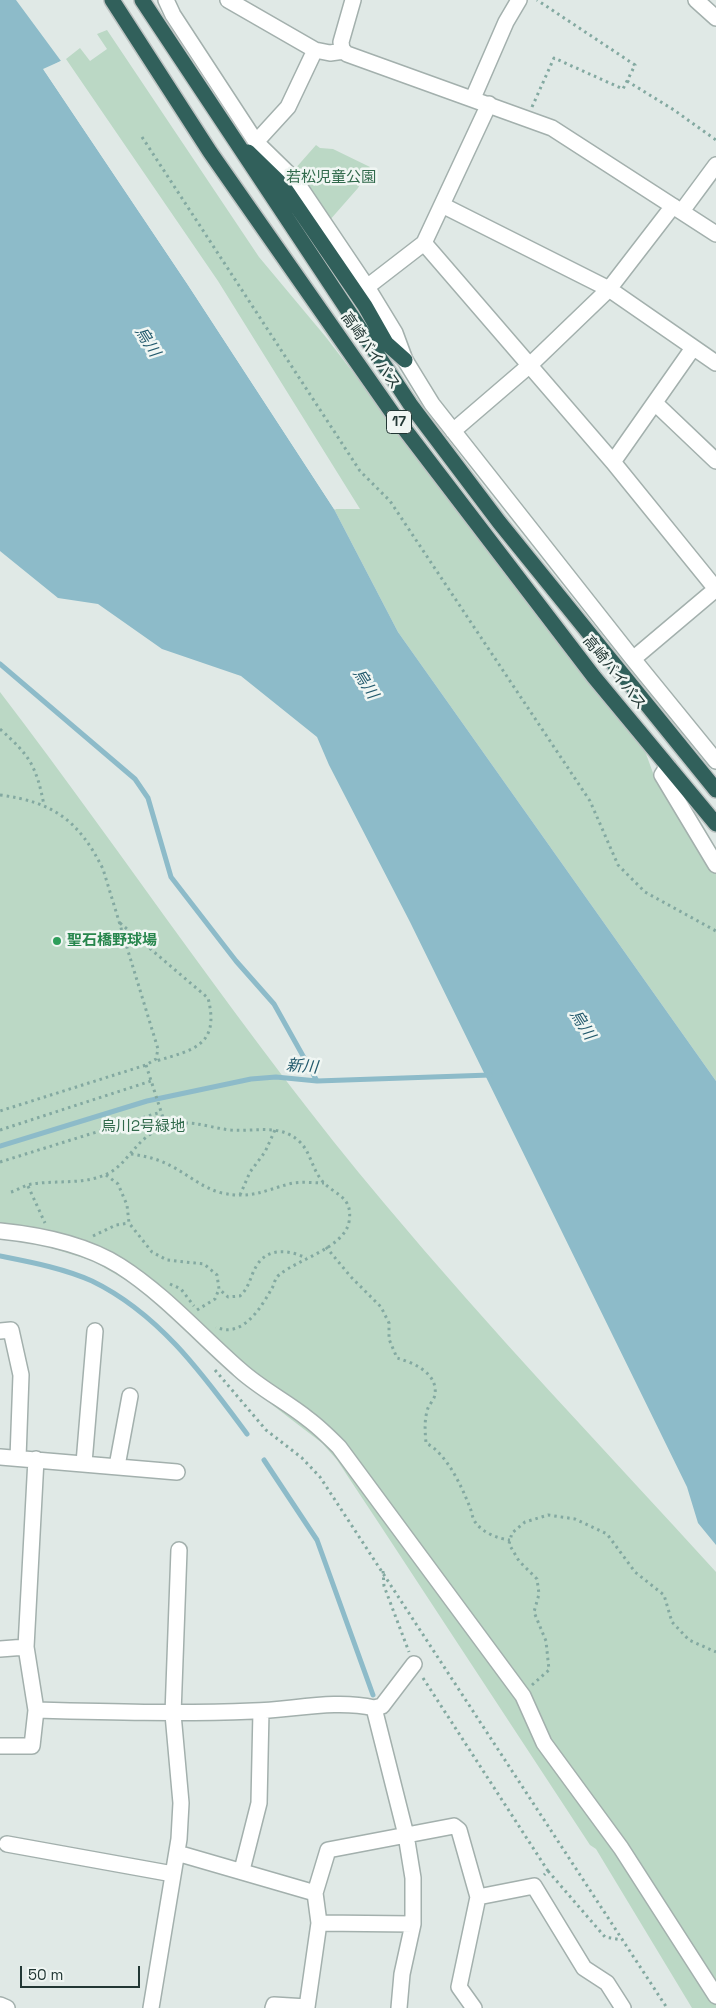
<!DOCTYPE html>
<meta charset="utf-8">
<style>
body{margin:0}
#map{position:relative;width:716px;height:2008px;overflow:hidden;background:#e0e9e6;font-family:"Space Grotesk",sans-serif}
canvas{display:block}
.scale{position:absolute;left:20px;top:1966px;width:120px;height:22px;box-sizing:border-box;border:2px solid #223734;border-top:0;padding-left:6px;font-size:15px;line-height:18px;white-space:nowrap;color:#223734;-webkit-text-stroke:4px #f0f6f3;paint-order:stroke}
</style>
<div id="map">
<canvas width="716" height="2008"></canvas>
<div class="scale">50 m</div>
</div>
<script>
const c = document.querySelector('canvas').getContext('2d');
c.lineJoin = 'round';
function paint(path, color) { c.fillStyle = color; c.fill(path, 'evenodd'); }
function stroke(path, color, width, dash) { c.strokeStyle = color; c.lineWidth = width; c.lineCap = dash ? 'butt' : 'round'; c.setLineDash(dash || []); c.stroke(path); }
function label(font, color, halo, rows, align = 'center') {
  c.font = font + ' "Space Grotesk","Noto Sans JP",sans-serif'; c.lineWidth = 5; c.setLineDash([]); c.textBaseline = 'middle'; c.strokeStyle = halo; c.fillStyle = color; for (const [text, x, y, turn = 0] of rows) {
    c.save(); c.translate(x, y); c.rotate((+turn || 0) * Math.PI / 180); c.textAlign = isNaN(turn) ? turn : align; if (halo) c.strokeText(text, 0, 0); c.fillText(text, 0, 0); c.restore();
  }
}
paint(new Path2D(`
 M 107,30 L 259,257 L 325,336 L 645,751 L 657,784 L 664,787 L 716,861 L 716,1081 L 398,632 L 334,509 L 360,509 L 218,281 L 66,59 L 80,48 L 90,61 L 107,49 L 97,34 Z
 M 316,145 L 320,148 L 333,149 L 370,167 L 358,188 L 329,221 L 294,170 Z
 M 0,692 C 129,861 247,1040 384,1203 C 490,1330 605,1450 716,1572 L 716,2008 L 692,2008 L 596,1849 L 590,1845 L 382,1528 L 337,1460 L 322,1443 L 262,1397 L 141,1289 L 93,1261 L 22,1239 L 0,1237 Z`), '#bbd8c5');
paint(new Path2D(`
 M 0,0 L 16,0 L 61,61 L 44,70 L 188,285 L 334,509 L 398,632 L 716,1081 L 716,1545 L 698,1523 L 687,1487 L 410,922 L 329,765 L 317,737 L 241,676 L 162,649 L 98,604 L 58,598 L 0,551 Z`), '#8dbbc9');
paint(new Path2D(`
 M 63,60 L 62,63 L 47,70 L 190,283 L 336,510 L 334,509 L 188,285 L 43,69 Z`), '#e0e9e6');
stroke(new Path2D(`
 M 0,664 L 135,779 L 148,798 L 171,877 L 236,961 L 274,1004 L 317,1081
 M 0,1146 L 147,1101 L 251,1079 L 276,1077 L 317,1081 L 490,1075
 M 0,1256 C 30,1262 63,1268 92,1281 C 160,1314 204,1376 247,1434
 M 264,1460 L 317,1540 L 373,1695`), '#8dbbc9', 5);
const minor = new Path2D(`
 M 166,0 L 173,15 L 256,142 L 295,180 L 367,287 L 395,333 L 405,360 L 432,404 L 633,659 L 716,761
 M 228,0 L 315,50 L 330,53 L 344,51
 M 353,0 L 341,42 L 342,50 L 347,54 L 552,128 L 716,234
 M 696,0 L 716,18
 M 473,98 L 506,22 L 519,0
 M 256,142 L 288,107 L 315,50
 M 442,205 L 609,289 L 716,363
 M 682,211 L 716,165
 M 424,243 L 613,462 L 716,589
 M 367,287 L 424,243 L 489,104
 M 655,403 L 716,461
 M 453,431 L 531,364 L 609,289 L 673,206
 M 613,462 L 693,348
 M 633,659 L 716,589
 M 668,766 L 662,775 L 716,865
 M 0,1231 C 40,1235 85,1244 120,1266 C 164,1294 200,1335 240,1370 C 261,1389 287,1402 308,1419 C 319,1427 329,1437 339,1447 L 523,1696 L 544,1743 L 621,1848 L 716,1996
 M 0,1331 L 11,1330 L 21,1375 L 18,1458
 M 0,1457 L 177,1472
 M 36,1459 L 26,1647 L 36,1710 C 108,1712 180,1714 253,1711 C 292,1710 336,1699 374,1708 L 406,1835 L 413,1878 L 413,1924 L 402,1974 L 399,2008
 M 84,1463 L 95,1331
 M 117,1466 L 130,1396
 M 0,1649 L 26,1647
 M 374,1708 L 382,1706 L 414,1664
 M 0,1746 L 32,1746 L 36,1710
 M 7,1844 L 173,1874
 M 177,1853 L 315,1893 L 328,1850 L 454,1826 L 459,1830 L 478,1897 L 459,1987 L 474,2008
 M 242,1870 L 259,1803 L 261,1711
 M 478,1897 L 534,1886 L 584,1968 L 607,1983 L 623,2008
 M 319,1923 L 413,1924
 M 0,2005 L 7,2008
 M 151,2008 L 179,1839 L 181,1803 L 173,1714 L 179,1550
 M 273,2008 L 274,2005 L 307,2007 L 319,1923 L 315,1893`);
const highway = new Path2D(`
 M 112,0 L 210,152 L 393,414 L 594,677 L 716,824
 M 142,0 L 410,404 L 499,522 L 716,790
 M 248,152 L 283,186 L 365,306 L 386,343 L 405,360`);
stroke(minor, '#a3b0ad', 18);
stroke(highway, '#bdc3c2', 18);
stroke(new Path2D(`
 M 627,81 L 674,110 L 716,140
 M 532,107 L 554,58 L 623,89 L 635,65 L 537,0
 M 142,137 L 360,471 L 390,501 L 590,801 L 618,865 L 645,892 L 716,931
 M 0,729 C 30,756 36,765 44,805
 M 0,795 C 54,802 79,821 103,869 L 158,1049 L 156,1059 L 146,1065 L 0,1111
 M 120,923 L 208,998 C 220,1045 194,1050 156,1061
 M 146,1065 L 166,1127
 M 0,1130 L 151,1081
 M 131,1154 C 145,1156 159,1159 171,1166 C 189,1175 202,1188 222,1193 C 251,1199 263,1191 289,1184 C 300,1181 313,1183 324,1183
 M 0,1162 L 161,1112
 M 106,1175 L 118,1184 L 127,1205 L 129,1223 L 152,1252 L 167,1260 L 204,1264 L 217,1275 L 219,1289 L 228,1297 L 240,1296 C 250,1287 250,1276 257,1265 C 268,1247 290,1250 306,1258
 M 28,1186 L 45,1223
 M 11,1192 C 18,1190 25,1185 32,1184 C 57,1180 83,1185 107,1174 C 127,1165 135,1140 158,1130 C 186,1116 203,1127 231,1130 C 255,1132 280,1123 300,1142 C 310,1152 312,1167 320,1178 C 331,1195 354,1194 349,1222 C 344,1248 298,1259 279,1275 C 274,1279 275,1284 272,1288 C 261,1308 242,1339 216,1327
 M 240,1195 L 250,1172 L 265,1152 L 275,1130
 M 93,1236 L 116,1225 L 129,1223
 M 326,1247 L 351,1277 L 381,1307 L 389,1323 L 389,1339 L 397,1358 C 414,1363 438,1373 435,1395 C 434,1399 430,1404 428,1408 C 424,1420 425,1431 426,1443 C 446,1453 461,1485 469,1505 C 472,1511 472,1519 476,1523 C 483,1533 499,1539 510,1540
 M 170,1284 L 181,1289 L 194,1306
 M 197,1310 L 215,1299 L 219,1289
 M 215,1370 L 266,1430 L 302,1458 L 320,1477 L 667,2008
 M 383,1571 L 384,1586 L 409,1652
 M 423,1678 L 548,1871 L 544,1875
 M 532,1685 L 549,1670 L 546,1641 L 534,1612 L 539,1594 L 537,1579 L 519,1561 L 509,1544 L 512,1533 L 525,1522 L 548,1515 L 575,1519 L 607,1534 L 635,1572 L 664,1595 L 672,1622 L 689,1640 L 716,1652
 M 548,1871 L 605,1937 L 622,1940`), '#83a9a1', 3, [2.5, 4]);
stroke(minor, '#fff', 15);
stroke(highway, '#31605b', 15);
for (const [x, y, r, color] of [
 [57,941,5,"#2e9e5b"]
]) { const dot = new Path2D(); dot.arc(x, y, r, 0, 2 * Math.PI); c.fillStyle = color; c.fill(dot); stroke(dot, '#f0f6f3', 2); }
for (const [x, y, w] of [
 [399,422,25]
]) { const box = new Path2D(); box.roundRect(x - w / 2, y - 11.5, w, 23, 4); c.fillStyle = '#f0f6f3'; c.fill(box); stroke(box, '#223734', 1); }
label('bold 14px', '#223734', null, [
 ["17",399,422]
]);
label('15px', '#316a4c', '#f0f6f3', [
 ["若松児童公園",331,178],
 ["烏川2号緑地",143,1127]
]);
label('15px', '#223734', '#f0f6f3', [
 ["高崎バイパス",370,351,55],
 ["高崎バイパス",614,673,51]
]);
label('bold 15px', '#27864d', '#f0f6f3', [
 ["聖石橋野球場",67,941]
], 'left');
label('italic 16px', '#235a6d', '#f0f6f3', [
 ["烏川",147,342,58],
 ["烏川",365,684,58],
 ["烏川",582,1025,58],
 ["新川",302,1067,5]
]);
</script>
